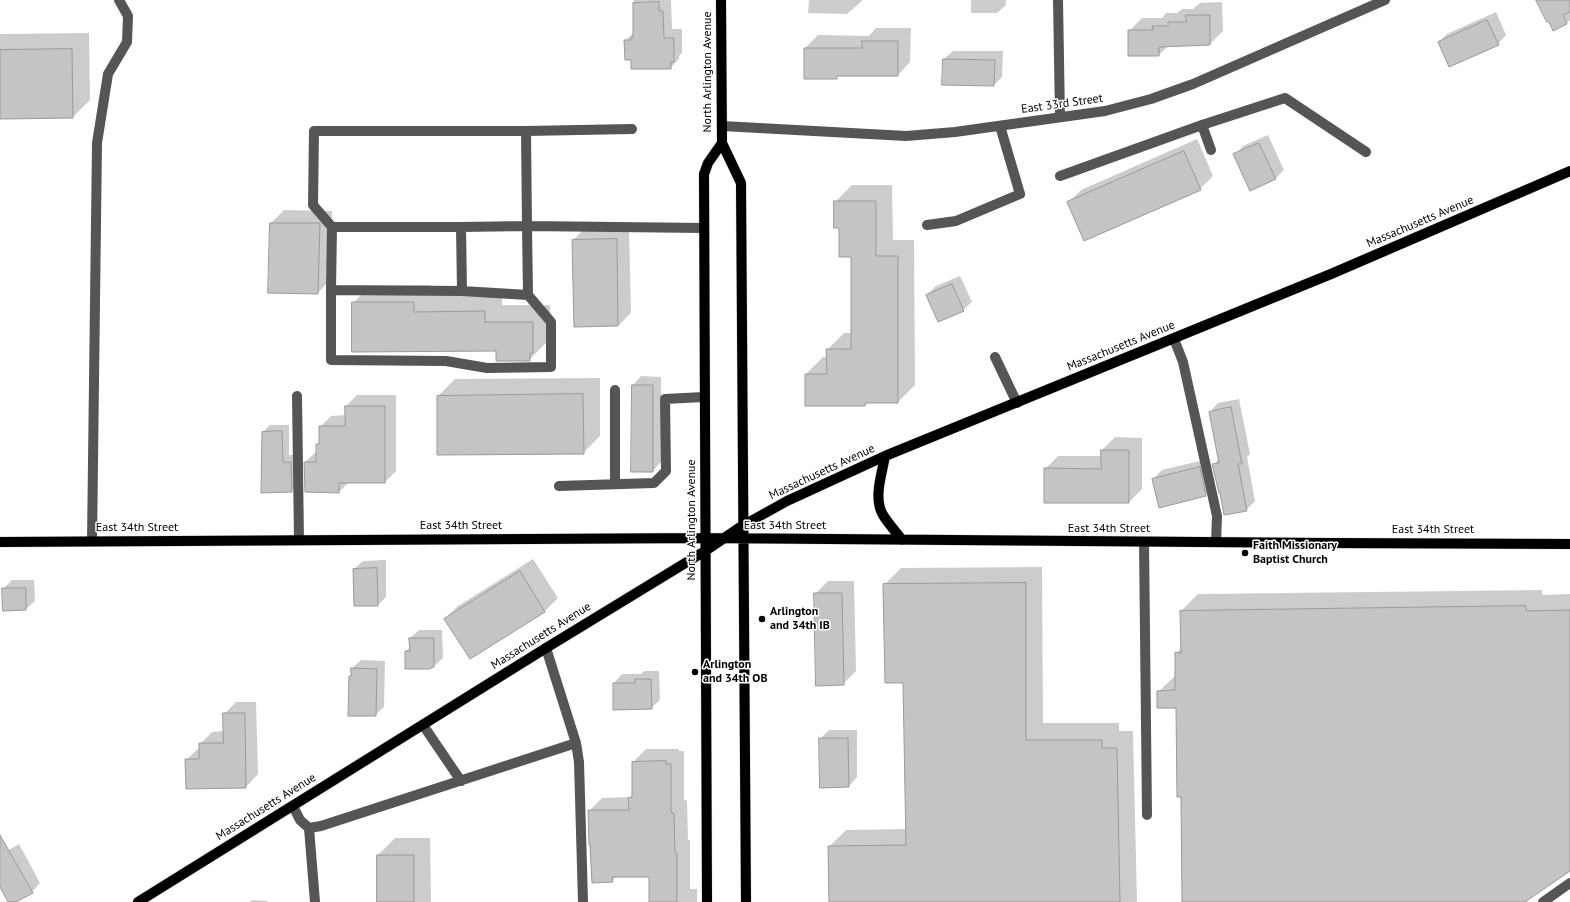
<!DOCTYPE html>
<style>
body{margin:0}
canvas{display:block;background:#fff}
</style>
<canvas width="1570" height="902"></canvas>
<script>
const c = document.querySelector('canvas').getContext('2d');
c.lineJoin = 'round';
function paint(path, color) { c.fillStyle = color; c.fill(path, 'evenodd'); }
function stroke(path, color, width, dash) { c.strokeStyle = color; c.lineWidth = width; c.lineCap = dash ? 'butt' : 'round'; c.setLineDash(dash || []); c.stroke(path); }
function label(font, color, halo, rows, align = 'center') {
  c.font = font + ' "PT Sans",sans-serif'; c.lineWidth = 3; c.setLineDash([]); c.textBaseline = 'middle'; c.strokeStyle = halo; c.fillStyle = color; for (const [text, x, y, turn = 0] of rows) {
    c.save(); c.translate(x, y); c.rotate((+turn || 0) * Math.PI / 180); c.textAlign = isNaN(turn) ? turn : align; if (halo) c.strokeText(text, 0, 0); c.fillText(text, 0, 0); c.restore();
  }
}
paint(new Path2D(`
 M 634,0 L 671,0 L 672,29 L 682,29 L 682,53 L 679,56 L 679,59 L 670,68 L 632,59 L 625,41 L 634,32 Z
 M 809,0 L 863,0 L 847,14 L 808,13 Z
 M 971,0 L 1006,0 L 1006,5 L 997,13 L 971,13 Z
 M 1570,0 L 1570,20 L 1567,23 L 1554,29 Z
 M 1222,2 L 1223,31 L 1210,44 L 1168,46 L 1159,55 L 1129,55 L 1129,31 L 1142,18 L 1162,18 L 1166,13 L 1177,13 L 1182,9 L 1193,9 L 1200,3 Z
 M 1496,12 L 1506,35 L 1498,44 L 1439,42 L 1447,34 Z
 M 876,28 L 911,28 L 910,62 L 898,75 L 839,75 L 836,78 L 805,78 L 805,48 L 818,35 L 869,36 Z
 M 89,33 L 90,100 L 73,117 L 0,118 L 0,34 Z
 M 953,51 L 1003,51 L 1002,77 L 994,85 L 944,59 Z
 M 1268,135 L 1284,170 L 1276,178 L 1251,190 L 1235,155 L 1243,146 Z
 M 1197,139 L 1213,176 L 1200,189 L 1068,203 L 1081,190 Z
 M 852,185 L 892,185 L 893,240 L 914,240 L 915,385 L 898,402 L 868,402 L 865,405 L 806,405 L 806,374 L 823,357 L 827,357 L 827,350 L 844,333 L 852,333 L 852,256 L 840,227 L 835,202 Z
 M 284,210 L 332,211 L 330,280 L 318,293 L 271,223 Z
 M 629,226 L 631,313 L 618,326 L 573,240 L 586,227 Z
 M 960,276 L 972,302 L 963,310 L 927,295 L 936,286 Z
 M 431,285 L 431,295 L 502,295 L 502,305 L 550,305 L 550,335 L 546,343 L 529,360 L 497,350 L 353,303 L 370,286 Z
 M 641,376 L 661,377 L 661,462 L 653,471 L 632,471 L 633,385 Z
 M 600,378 L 600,436 L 583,453 L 438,396 L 455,379 Z
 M 357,395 L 396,395 L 396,471 L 385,482 L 349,482 L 339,492 L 305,462 L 317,451 L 317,444 L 320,442 L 320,427 L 331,416 L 346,415 L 346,406 Z
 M 1239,399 L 1250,454 L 1247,457 L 1255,501 L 1246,510 L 1213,465 L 1219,459 L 1210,412 L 1218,403 Z
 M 270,425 L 289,425 L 289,455 L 298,455 L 298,484 L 291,491 L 263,432 Z
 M 1115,437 L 1142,438 L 1142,489 L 1129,502 L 1045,469 L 1058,456 L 1102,456 L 1102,450 Z
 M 1208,459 L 1214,487 L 1205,495 L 1153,479 L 1162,470 Z
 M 533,559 L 558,598 L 545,611 L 470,658 L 445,619 L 458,606 Z
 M 386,560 L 386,597 L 378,605 L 354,569 L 363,561 Z
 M 1042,567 L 1043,723 L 1119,723 L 1119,731 L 1133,731 L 1137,902 L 830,902 L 829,847 L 846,830 L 907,829 L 904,681 L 884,585 L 901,568 Z
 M 12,580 L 34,580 L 35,601 L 26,609 L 3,589 Z
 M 828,581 L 854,581 L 856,671 L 843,684 L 815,594 Z
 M 1542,590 L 1542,595 L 1570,594 L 1570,870 L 1523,902 L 1183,902 L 1182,796 L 1177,707 L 1158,692 L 1176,675 L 1176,653 L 1182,647 L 1181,611 L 1198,594 Z
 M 419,630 L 442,630 L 443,658 L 434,666 L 406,651 L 411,646 L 410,638 Z
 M 361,660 L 385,661 L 384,707 L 375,715 L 350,676 L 352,674 L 352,668 Z
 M 644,671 L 659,671 L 660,700 L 651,708 L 614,709 L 614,683 L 622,674 L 641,674 Z
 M 236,702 L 256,702 L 258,774 L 246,787 L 186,760 L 200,747 L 200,744 L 212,732 L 224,731 L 224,714 Z
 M 829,730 L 857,730 L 857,777 L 849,786 L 820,739 Z
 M 646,749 L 679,749 L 679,751 L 684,751 L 684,800 L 687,800 L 688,840 L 690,840 L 690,889 L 697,889 L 697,902 L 650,902 L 650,876 L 617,876 L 612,881 L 589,811 L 602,798 L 630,797 L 633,794 L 633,762 Z
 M 395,838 L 430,838 L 431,902 L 378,902 L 378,855 Z
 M 19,844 L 40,883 L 32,892 L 13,902 L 9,902 L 0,885 L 0,855 Z
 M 252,900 L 268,901 L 267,902 L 250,902 Z`), '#0003');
const building = new Path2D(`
 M 1536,0 L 1570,0 L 1570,12 L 1563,15 L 1567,24 L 1553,31 L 1549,22 L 1547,22 Z
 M 659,2 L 659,11 L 663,11 L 664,38 L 674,38 L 674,62 L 671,62 L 671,69 L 631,69 L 631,60 L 625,60 L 624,40 L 631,40 L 631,38 L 633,38 L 633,3 Z
 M 1186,15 L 1210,15 L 1210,45 L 1159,47 L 1159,56 L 1128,56 L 1128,30 L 1153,30 L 1152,26 L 1168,26 L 1168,22 L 1186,22 Z
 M 1487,20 L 1499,45 L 1449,67 L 1438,42 Z
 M 862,41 L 898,41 L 898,76 L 837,76 L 837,79 L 804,79 L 804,48 L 862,48 Z
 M 72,49 L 73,118 L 0,119 L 0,50 Z
 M 943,59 L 995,60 L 994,86 L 942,85 Z
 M 1259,143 L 1276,179 L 1250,191 L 1233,154 Z
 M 1184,151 L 1201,190 L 1084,241 L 1067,202 Z
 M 834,201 L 876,201 L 876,256 L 898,256 L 898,403 L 865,403 L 865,406 L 805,406 L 805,374 L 827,374 L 826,349 L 851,349 L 851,257 L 839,257 L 839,228 L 834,228 Z
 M 270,223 L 320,223 L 318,294 L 268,293 Z
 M 617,239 L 618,326 L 574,327 L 572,240 Z
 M 952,284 L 964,311 L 938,322 L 926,295 Z
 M 352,302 L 414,302 L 414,312 L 485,311 L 485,322 L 533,322 L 533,353 L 530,353 L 530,361 L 496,361 L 496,351 L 352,352 Z
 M 632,385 L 653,385 L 653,472 L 631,472 Z
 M 583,394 L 584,454 L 437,455 L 437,396 Z
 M 345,406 L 385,406 L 385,483 L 339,483 L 339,493 L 305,492 L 304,462 L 316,462 L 316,444 L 319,444 L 319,426 L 345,426 Z
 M 1231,407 L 1242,464 L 1238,464 L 1247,511 L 1224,515 L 1220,493 L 1219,493 L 1212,464 L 1219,463 L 1209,412 Z
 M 282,431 L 283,462 L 291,462 L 292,492 L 261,493 L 262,432 Z
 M 1101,450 L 1129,450 L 1129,503 L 1044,503 L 1044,468 L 1101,469 Z
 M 1200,467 L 1206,496 L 1159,508 L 1152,479 Z
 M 377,568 L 378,606 L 354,606 L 353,569 Z
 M 520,571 L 545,612 L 470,659 L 444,619 Z
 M 1026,583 L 1026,740 L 1102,740 L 1102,748 L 1117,748 L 1120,902 L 829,902 L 828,846 L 906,845 L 903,683 L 885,683 L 883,584 Z
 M 2,588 L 26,588 L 26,610 L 3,611 Z
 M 814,593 L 842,593 L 844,685 L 816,686 Z
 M 1526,606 L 1526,611 L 1570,610 L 1570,871 L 1525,902 L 1182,902 L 1181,797 L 1177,797 L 1176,708 L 1157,708 L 1157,691 L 1175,690 L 1175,652 L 1181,653 L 1180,611 Z
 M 409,638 L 434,638 L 434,667 L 429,669 L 405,669 L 405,651 L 410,651 Z
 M 351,668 L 377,669 L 376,716 L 348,716 L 349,676 L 351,676 Z
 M 635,679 L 651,679 L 652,709 L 613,710 L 613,683 L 635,683 Z
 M 223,713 L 245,713 L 246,788 L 186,789 L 185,759 L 199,759 L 199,743 L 223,743 Z
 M 819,738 L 848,738 L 849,787 L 820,788 Z
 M 666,761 L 666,764 L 671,764 L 671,813 L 674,813 L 675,853 L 677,853 L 677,902 L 649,902 L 649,877 L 612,877 L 613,882 L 592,883 L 590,845 L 589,845 L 588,810 L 629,810 L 628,798 L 632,797 L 632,762 Z
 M 0,835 L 33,893 L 16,902 L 8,902 L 0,887 Z
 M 377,855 L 414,855 L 414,902 L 377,902 Z`);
paint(building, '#c4c4c4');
stroke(building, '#999', 1);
const major = new Path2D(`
 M 721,0 L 722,143 L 741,183 L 746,902
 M 885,456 C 882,474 873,498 883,515 C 888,523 896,532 902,540
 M 0,542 L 705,538 L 1326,543 L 1570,544
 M 138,902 L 546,648 L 705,551 L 742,526 L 787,501 L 885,456 L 1331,274 L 1570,171
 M 707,902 L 704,174 L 708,163 L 722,143`);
stroke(major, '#dbdbdb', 11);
stroke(new Path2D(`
 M 1058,0 L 1060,117
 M 1202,125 L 1285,98 L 1366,152
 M 722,126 L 906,136 L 955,132 L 1105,111 L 1151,99 L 1193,84 L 1385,0
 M 632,129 L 526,131 L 527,226 L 461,227 L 462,291 L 528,295 L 527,226 L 704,228
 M 1060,176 L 1202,125 L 1211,150
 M 927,225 L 956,221 L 1020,194 L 1000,126
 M 332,227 L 331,290 L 462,291
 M 461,227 L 332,227 L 313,205 L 314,131 L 526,131
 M 331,290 L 331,360 L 446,361 L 487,368 L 551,367 L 551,322 L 528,295
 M 1174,339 L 1183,362 L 1217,516 L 1216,542
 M 995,357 L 1017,403
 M 615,390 L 615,484
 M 297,396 L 299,540
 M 559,486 L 654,483 L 666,471 L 665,399 L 704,397
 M 92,541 L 97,143 L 108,74 L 127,42 L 128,16 L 119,0
 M 1144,542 L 1147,815
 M 546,648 L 576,743 L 579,762 L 583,902
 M 423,725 L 461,781
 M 293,806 L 300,820 L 309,828 L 321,826 L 576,743
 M 309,828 L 315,902
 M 1543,902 L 1570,883`), '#555', 10);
stroke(major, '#000', 10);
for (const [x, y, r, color] of [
 [1245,553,4,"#000"],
 [762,619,4,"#000"],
 [695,672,4,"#000"]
]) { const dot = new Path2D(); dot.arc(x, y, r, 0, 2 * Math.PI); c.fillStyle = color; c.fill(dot); stroke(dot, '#fff', 1.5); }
label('12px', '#000', '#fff', [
 ["North Arlington Avenue",708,72,-90],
 ["East 33rd Street",1062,104,-8],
 ["Massachusetts Avenue",1420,222,-23],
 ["Massachusetts Avenue",1121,346,-22],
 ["Massachusetts Avenue",822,472,-25],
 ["North Arlington Avenue",692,520,-90],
 ["East 34th Street",461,526],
 ["East 34th Street",785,526],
 ["East 34th Street",137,528],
 ["East 34th Street",1109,529],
 ["East 34th Street",1433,530],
 ["Massachusetts Avenue",541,636,-32],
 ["Massachusetts Avenue",266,807,-32]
]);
label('bold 12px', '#000', '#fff', [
 ["Faith Missionary",1253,546],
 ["Baptist Church",1253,560],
 ["Arlington",770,612],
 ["and 34th IB",770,626],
 ["Arlington",703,665],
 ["and 34th OB",703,679]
], 'left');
</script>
